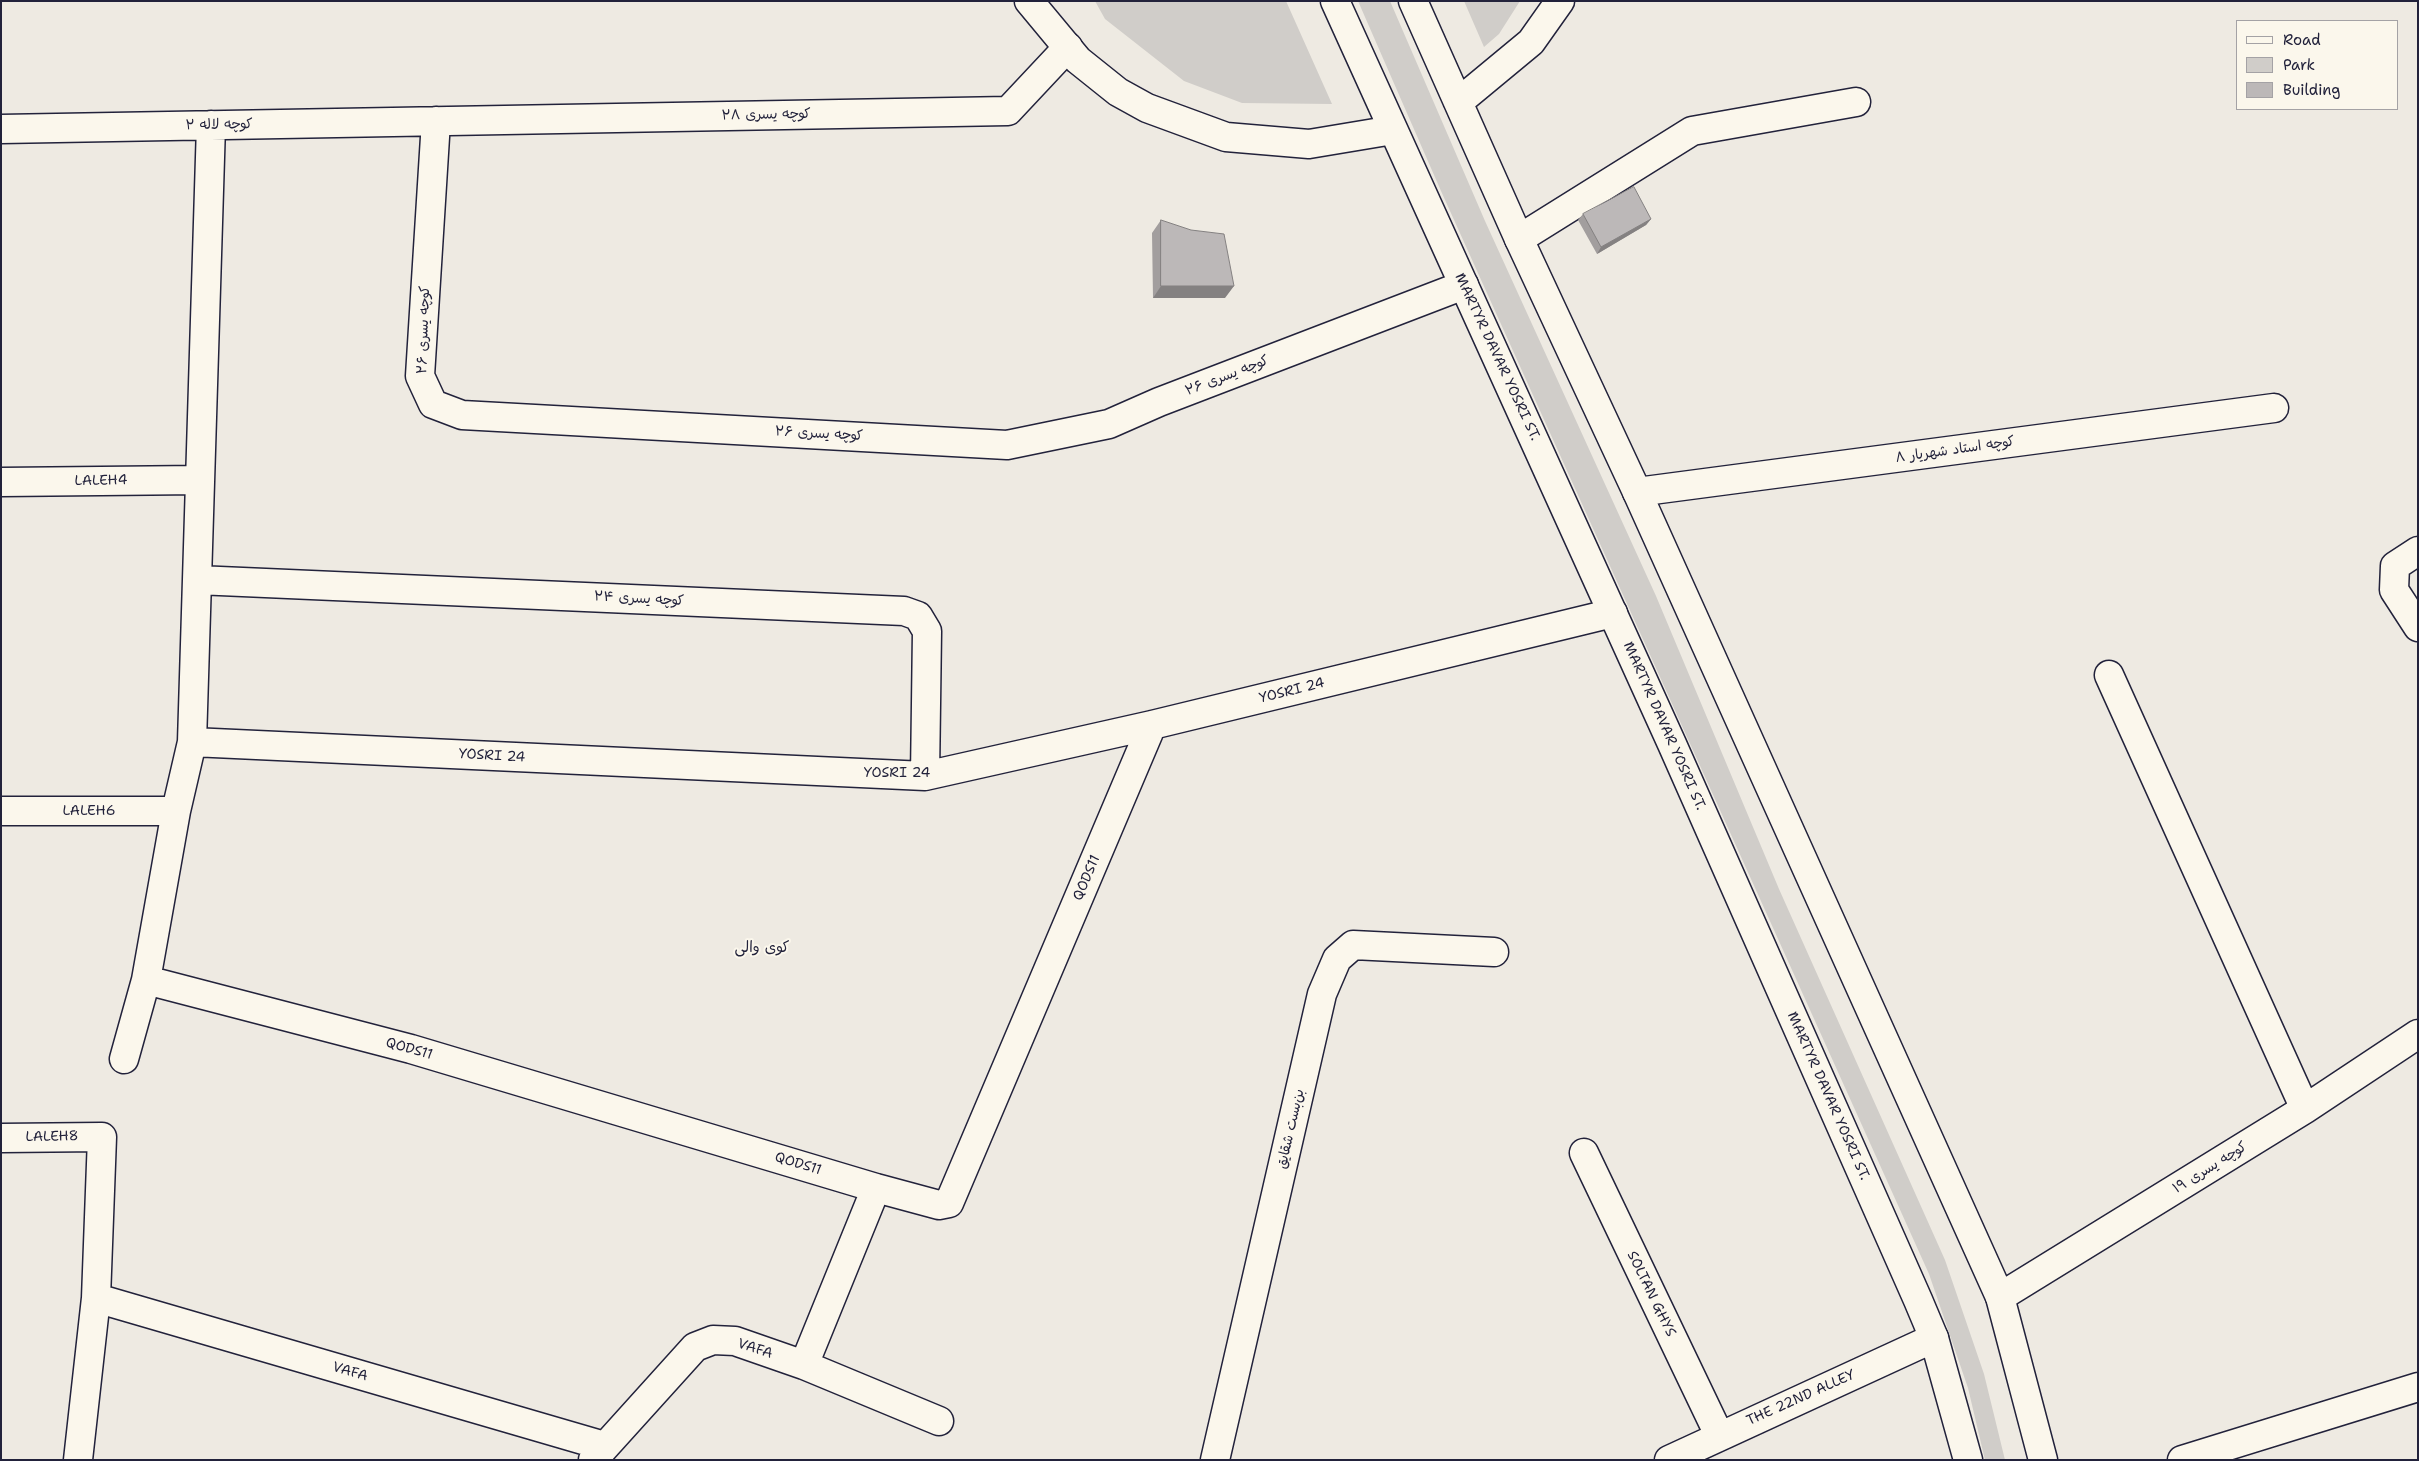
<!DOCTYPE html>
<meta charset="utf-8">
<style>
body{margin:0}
#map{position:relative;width:2419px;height:1461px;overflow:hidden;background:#eeeae2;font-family:"Shantell Sans",sans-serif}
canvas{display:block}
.frame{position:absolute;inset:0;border:2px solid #22223b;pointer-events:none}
.legend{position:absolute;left:2236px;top:20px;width:162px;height:90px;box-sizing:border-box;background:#fbf7ec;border:1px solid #a4a2a5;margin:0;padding:6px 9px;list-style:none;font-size:15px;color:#22223b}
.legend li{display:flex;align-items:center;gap:10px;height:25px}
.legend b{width:25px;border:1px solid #a4a2a5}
</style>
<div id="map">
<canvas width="2419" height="1461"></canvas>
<div class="frame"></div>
<ul class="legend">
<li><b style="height:6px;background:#fbf7ec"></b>Road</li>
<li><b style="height:14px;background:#d0cdc9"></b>Park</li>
<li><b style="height:14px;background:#bcb8b8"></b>Building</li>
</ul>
</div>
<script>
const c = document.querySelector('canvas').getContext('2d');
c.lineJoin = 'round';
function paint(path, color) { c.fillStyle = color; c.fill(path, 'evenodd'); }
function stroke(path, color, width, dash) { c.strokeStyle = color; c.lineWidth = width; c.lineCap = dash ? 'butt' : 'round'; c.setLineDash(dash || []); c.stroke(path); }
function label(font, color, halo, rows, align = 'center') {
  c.font = font + ' "Shantell Sans","Playpen Sans Arabic",sans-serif'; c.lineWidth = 4; c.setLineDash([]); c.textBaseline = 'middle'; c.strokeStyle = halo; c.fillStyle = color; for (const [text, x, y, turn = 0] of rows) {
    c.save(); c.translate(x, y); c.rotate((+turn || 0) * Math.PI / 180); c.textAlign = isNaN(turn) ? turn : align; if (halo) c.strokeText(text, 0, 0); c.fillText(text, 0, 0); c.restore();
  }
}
paint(new Path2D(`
 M 1095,1 L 1286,1 L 1332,104 L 1242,103 L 1184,81 L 1105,19 Z
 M 1358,1 L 1390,1 L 1485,221 L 1656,596 L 1779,889 L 1945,1260 L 1984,1374 L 2005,1460 L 1985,1460 L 1968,1388 L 1929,1274 L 1441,191 Z
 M 1464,1 L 1520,1 L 1499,34 L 1484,47 Z`), '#d0cdc9');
const minor = new Path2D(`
 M 436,121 L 420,376 L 433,404 L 462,415 L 1007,445 L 1109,424 L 1159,402 L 1464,285
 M 1,129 L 1008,111 L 1068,47
 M 1519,239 L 1692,131 L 1856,102
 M 1,482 L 200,480
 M 1637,492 L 2274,408
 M 2418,551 L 2395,566 L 2394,590 L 2418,627
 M 197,580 L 904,611 L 918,616 L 927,631 L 925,776
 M 2109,675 L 2305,1109
 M 192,742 L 925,776 L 1152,725 L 1613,613
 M 1,811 L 176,811
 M 146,980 L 411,1049 L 876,1188 L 939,1205 L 949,1203 L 1152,725
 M 124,1059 L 146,980 L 176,811 L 192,742 L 211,125
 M 1,1138 L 102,1137 L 96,1298 L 78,1460
 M 1584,1153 L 1719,1435
 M 2000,1297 L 2305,1109 L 2418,1034
 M 96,1298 L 604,1446
 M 804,1365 L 876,1188
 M 593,1460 L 695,1347 L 713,1340 L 735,1341 L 804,1365 L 939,1421
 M 1215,1460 L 1322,994 L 1337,959 L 1353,945 L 1494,952
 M 1669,1460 L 1934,1338
 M 2182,1460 L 2418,1387`);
const major = new Path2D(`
 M 1029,1 L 1078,60 L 1118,92 L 1147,108 L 1226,137 L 1309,144 L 1393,130
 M 1335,1 L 1672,744 L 1918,1300 L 1934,1338 L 1968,1460
 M 1413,1 L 1519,239 L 1637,492 L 2000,1297 L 2043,1460
 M 1457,100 L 1467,95 L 1531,42 L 1560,1`);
stroke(minor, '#22223b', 31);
stroke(major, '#22223b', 31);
stroke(minor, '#fbf7ec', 28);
stroke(major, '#fbf7ec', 28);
paint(new Path2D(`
 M 1583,214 L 1651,219 L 1646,225 L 1597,254 L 1578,220 Z
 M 1161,220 L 1225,298 L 1153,298 L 1152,233 Z`), '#a29e9e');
paint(new Path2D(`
 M 1651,219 L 1646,225 L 1597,254 L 1601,247 Z
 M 1161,286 L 1234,286 L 1225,298 L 1153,298 Z`), '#848181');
const building = new Path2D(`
 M 1634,187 L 1651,219 L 1601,247 L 1583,214 Z
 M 1161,220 L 1191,230 L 1224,234 L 1234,286 L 1161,286 Z`);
paint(building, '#bcb8b8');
stroke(building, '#848181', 1);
label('14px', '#22223b', '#fbf7ec', [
 ["کوچه یسری ۲۸",766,115,-1],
 ["کوچه لاله ۲",219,125,-1],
 ["کوچه یسری ۲۶",424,330,-88],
 ["MARTYR DAVAR YOSRI ST.",1497,357,65],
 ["کوچه یسری ۲۶",1227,376,-21],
 ["کوچه یسری ۲۶",819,434,3],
 ["کوچه استاد شهریار ۸",1955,450,-8],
 ["LALEH4",101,481,-1],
 ["کوچه یسری ۲۴",639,599,3],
 ["YOSRI 24",1292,691,-14],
 ["MARTYR DAVAR YOSRI ST.",1664,726,66],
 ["YOSRI 24",492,756,3],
 ["YOSRI 24",897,773],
 ["LALEH6",89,811],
 ["QODS11",1087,878,-67],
 ["QODS11",409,1049,16],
 ["MARTYR DAVAR YOSRI ST.",1828,1096,66],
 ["بن‌بست شقایق",1291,1129,-77],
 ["LALEH8",52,1137,-1],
 ["QODS11",798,1164,17],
 ["کوچه یسری ۱۹",2210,1168,-32],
 ["SOLTAN GHYS",1651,1294,64],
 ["VAFA",755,1349,18],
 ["VAFA",350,1372,16],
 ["THE 22ND ALLEY",1801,1398,-24]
]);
label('15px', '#22223b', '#fbf7ec', [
 ["کوی والی",762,948]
]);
</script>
